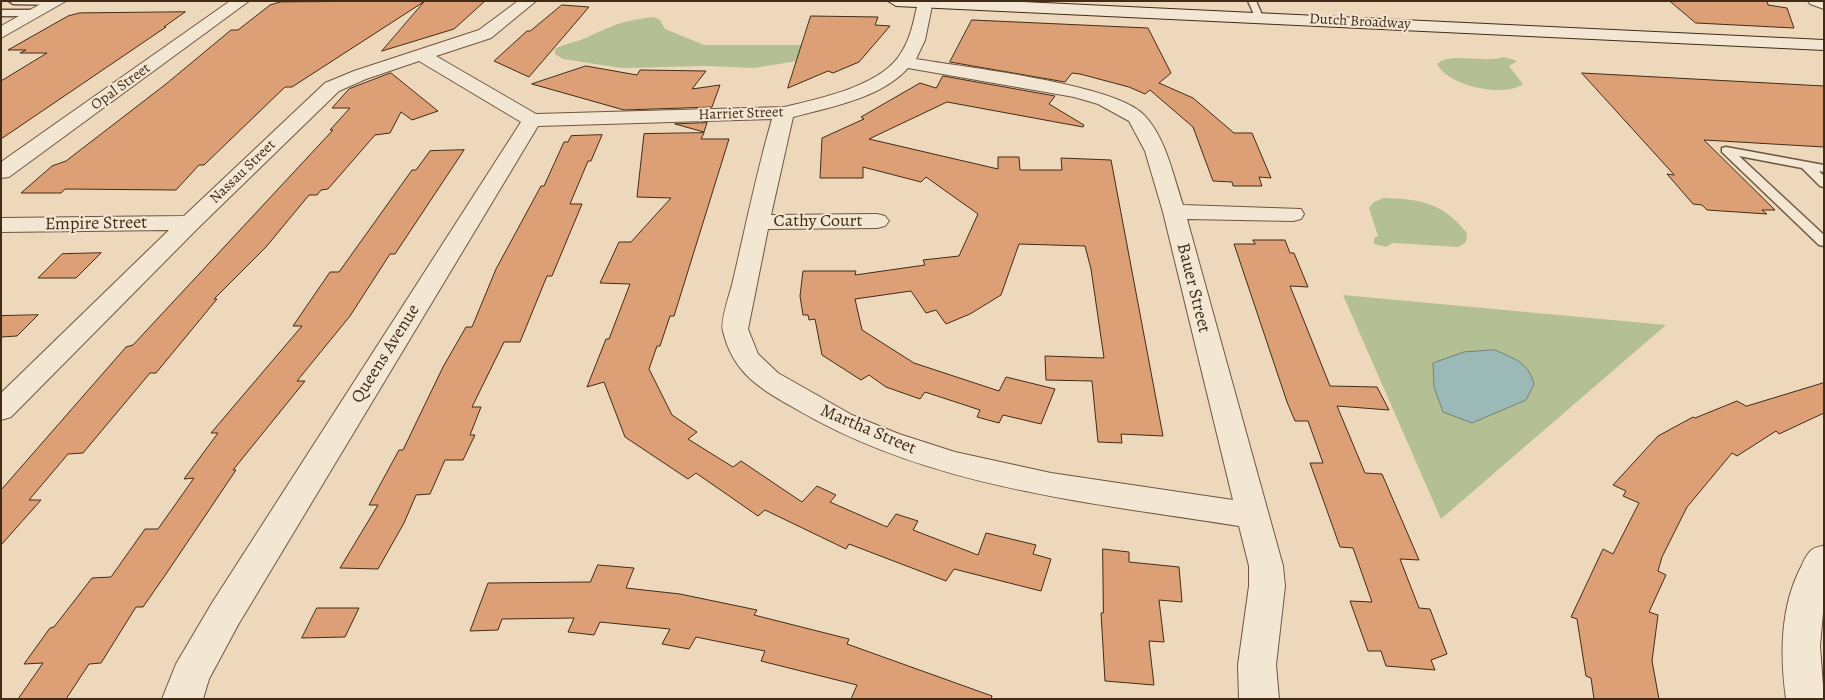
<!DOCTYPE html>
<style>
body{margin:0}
#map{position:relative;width:1825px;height:700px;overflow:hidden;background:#edd8bb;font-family:Alegreya,serif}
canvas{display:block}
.frame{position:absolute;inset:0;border:2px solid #422c17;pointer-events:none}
</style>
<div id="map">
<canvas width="1825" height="700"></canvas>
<div class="frame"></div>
</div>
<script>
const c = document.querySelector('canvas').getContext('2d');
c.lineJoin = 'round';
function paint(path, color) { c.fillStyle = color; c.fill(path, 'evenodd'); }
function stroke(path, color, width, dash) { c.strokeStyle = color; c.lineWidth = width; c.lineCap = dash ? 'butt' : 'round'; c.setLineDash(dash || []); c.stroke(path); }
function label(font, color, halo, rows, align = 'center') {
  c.font = font + ' Alegreya,serif'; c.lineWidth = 4; c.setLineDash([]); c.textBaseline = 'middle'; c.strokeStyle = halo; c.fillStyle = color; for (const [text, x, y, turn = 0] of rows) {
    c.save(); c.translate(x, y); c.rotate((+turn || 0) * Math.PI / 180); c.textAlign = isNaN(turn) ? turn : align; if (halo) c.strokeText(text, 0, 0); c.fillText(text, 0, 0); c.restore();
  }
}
paint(new Path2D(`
 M 654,17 L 660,20 L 665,29 L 704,45 L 805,45 L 803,60 L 754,68 L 706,66 L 621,68 L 563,59 L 555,54 L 555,49 C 565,43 577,42 588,37 C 613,25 625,20 654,17 Z
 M 1504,57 L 1517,61 L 1509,66 L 1523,84 C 1503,98 1448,86 1437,64 C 1451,51 1485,64 1504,57 Z
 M 1384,198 C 1421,199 1443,203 1467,233 L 1466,242 L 1459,247 L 1393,243 L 1386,247 L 1374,244 L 1374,238 L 1378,236 L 1369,208 L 1374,202 Z
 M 1343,295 L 1666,325 L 1441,519 Z`), '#b4c093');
const water = new Path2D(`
 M 1495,350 C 1515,359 1528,362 1534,384 L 1526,400 L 1472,423 L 1443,412 L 1434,387 L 1433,363 L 1464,352 Z`);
paint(water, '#9ab9b7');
stroke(water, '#778177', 1);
const building = new Path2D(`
 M 425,1 L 485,1 L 454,29 L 382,51 Z
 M 425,1 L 292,87 L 285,87 L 204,165 L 199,165 L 176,190 L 65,189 L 61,193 L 21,193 L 52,166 L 66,161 L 166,84 L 231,30 L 238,30 L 270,5 L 280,2 Z
 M 1670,1 L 1767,1 L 1768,5 L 1787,8 L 1794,28 L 1696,23 Z
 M 562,5 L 589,7 L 529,77 L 494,61 L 527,31 L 530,31 Z
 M 185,12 L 164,27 L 166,27 L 1,139 L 1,81 L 47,53 L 20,53 L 26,50 L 8,50 L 68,16 L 79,13 Z
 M 811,16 L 878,17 L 875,25 L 890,26 L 859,62 L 833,73 L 828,71 L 788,88 Z
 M 972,20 L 1148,28 L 1171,73 L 1159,83 L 1193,98 L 1234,133 L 1252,133 L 1271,178 L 1259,177 L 1262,186 L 1233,186 L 1232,182 L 1213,181 L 1193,127 L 1150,90 L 1145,94 L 1129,87 L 1080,74 L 1072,73 L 1065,82 L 950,62 Z
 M 586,66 L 637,75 L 640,70 L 706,71 L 692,89 L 720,85 L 712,107 L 624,110 L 532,84 Z
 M 391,73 L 438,111 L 412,120 L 401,112 L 390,133 L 375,135 L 328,189 L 321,190 L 317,195 L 309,195 L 266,247 L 214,299 L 217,299 L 156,373 L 150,373 L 83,453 L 68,454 L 29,500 L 41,500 L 1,545 L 1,490 L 126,347 L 133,345 L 333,130 L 330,130 L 350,108 L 332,108 L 349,89 Z
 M 1582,73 L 1824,86 L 1824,147 L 1704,140 L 1775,210 L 1762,210 L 1767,214 L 1707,210 L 1702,205 L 1693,204 L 1667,174 L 1674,175 Z
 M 943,76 L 1055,96 L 1049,104 L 1084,125 L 1083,127 L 947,102 L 869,139 L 998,169 L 998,157 L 1019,157 L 1020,170 L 1062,170 L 1061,158 L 1111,160 L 1163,436 L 1121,434 L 1122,443 L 1098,442 L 1092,381 L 1046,380 L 1045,356 L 1104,358 L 1091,269 L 1085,246 L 1019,244 L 1001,295 L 970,314 L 946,324 L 936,310 L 926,313 L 911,291 L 855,299 L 862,330 L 914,363 L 999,391 L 1006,377 L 1055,389 L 1041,424 L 1003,415 L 999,423 L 977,417 L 980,410 L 925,392 L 920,399 L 886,387 L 869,375 L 861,380 L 822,355 L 815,319 L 809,320 L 808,315 L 803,315 L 800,296 L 803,271 L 856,271 L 855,275 L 925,265 L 923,260 L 959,256 L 978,214 L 926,177 L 921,182 L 863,167 L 863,178 L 820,178 L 822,138 L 864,119 L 861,117 L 920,83 L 936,88 Z
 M 707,123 L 704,132 L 675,124 Z
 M 704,133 L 701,139 L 729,139 L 674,316 L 670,316 L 660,346 L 657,346 L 649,369 L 672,415 L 697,432 L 688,439 L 733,467 L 741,461 L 802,502 L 817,486 L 836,495 L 830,502 L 887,527 L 896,514 L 918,521 L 913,530 L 978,555 L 986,533 L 1036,545 L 1033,554 L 1051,559 L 1041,591 L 954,569 L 946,581 L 849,544 L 846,549 L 765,510 L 758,516 L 696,473 L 688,479 L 625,437 L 604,382 L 587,387 L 606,339 L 609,339 L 630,284 L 600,283 L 619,242 L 631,242 L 671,198 L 637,197 L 644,134 Z
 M 602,135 L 591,161 L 588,161 L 570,204 L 582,204 L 552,276 L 547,276 L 520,342 L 504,342 L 472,407 L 481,407 L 470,435 L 475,435 L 463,460 L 445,460 L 430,494 L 416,495 L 404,523 L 378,569 L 340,568 L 378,505 L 369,505 L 399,450 L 403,450 L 443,367 L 466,327 L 472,327 L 496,269 L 541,186 L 544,186 L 564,142 L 568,142 L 571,136 Z
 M 464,150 L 395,254 L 390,254 L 350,316 L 297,381 L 305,381 L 233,470 L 236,470 L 166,574 L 143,607 L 136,607 L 101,663 L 89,664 L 66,699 L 18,699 L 43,663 L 24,664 L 50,628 L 54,627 L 92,578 L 111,577 L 145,529 L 158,529 L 194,478 L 184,479 L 218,433 L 211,433 L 302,326 L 293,326 L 330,272 L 339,272 L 412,170 L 416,170 L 430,151 Z
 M 1253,240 L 1285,240 L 1290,253 L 1294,253 L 1308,287 L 1290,286 L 1330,386 L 1377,387 L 1389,410 L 1337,406 L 1365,473 L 1382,474 L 1419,560 L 1400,559 L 1419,608 L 1430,609 L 1447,654 L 1431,660 L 1435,670 L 1386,666 L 1381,651 L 1368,651 L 1350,601 L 1372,602 L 1353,548 L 1340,547 L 1310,463 L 1323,463 L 1308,421 L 1295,421 L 1287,402 L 1234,244 L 1255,244 Z
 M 101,253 L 76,278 L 38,278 L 62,254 Z
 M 38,315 L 17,336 L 1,337 L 1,316 Z
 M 1824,383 L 1824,413 L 1779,434 L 1776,431 L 1737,456 L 1732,453 L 1687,507 L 1662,557 L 1658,571 L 1666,575 L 1649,612 L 1658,615 L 1652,661 L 1659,699 L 1594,699 L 1591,678 L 1586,676 L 1577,619 L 1571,617 L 1603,549 L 1613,554 L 1639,503 L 1623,496 L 1626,491 L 1613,485 L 1658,436 L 1693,417 L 1695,418 L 1737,401 L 1746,406 Z
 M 1103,549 L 1129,552 L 1129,562 L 1179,567 L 1182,602 L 1159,600 L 1164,642 L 1149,641 L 1154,685 L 1105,681 L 1101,613 L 1103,613 Z
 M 598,565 L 634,568 L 626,588 L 680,594 L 757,610 L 754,615 L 849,639 L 847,644 L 992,696 L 991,699 L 851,699 L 857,685 L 761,661 L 765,651 L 696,637 L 689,649 L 662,644 L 670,629 L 600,622 L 594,635 L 568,632 L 574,618 L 502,619 L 498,630 L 470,631 L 488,583 L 590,582 Z
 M 317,608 L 359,608 L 345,637 L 302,638 Z`);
paint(building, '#dc9f76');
stroke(building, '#422c17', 1);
const lane = new Path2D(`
 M 9,1 L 60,1 L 60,2 L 56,5 L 13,4 Z
 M 1248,1 L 1256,1 L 1263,17 L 1262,19 L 1256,19 Z
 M 1,10 L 36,10 L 40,13 L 36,16 L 1,16 Z
 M 1726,147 L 1824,165 L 1824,172 L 1819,171 L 1824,176 L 1824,187 L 1820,186 L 1802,168 L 1739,156 L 1824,235 L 1824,246 L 1819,245 L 1722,152 L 1722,148 Z`);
const street = new Path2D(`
 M 46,1 L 66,1 L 1,38 L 1,26 Z
 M 230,1 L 249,1 L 9,177 L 1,178 L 1,162 Z
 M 518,1 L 536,1 L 491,38 L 436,56 L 536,114 L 784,107 C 818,99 882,86 901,53 C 911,38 914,19 918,2 L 933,1 L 925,40 L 916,59 C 962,67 1116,84 1144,115 C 1166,138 1173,175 1183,205 L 1301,209 L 1304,214 L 1301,219 L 1293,221 L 1187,219 L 1283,566 L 1285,586 L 1276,665 L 1279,699 L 1239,699 L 1238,665 L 1249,586 L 1249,566 L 1239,526 C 1088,502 930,488 796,409 C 761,389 733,374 723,331 C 720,322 729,296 732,285 C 745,230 756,174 772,119 L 538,126 L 238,625 L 209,679 L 203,699 L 162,699 L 176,664 L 212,603 L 521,122 L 419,61 L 366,79 L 339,91 L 198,228 L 11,417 L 1,420 L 1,393 L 169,230 L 1,232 L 1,218 L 184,216 L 325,83 L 354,71 L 479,30 ZM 908,68 L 1074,97 L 1098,104 L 1129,121 L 1145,151 L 1163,212 L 1233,500 L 1051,473 L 955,452 L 899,434 L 852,415 L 778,373 L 758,354 L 748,329 L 768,229 L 877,228 L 885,226 L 889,221 L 885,216 L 877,214 L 771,215 L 793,117 C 831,107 881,98 908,68 Z
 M 1808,1 L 1824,1 L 1824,9 L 1810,4 Z
 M 1824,545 L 1824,602 L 1820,646 L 1824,699 L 1786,699 C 1780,654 1780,606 1802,565 C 1804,560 1808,552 1813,549 C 1815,547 1821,547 1824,545 Z`);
const secondary = new Path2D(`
 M 888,1 L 1002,1 L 1824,40 L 1824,50 L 896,6 Z`);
stroke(lane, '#6d5740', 3);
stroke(street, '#6d5740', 2);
stroke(secondary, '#422c17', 2);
paint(lane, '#f3e6d3');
paint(street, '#f3e6d3');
paint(secondary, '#f3e6d3');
label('15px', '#422c17', '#f3e6d3', [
 ["Dutch Broadway",1360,22,3],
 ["Opal Street",121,87,-36],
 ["Harriet Street",741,114,-2],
 ["Nassau Street",243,172,-44]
]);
label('18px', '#422c17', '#f3e6d3', [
 ["Cathy Court",818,222],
 ["Empire Street",96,224,-1],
 ["Bauer Street",1193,288,76],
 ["Queens Avenue",386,354,-58],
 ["Martha Street",868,430,23]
]);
</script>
